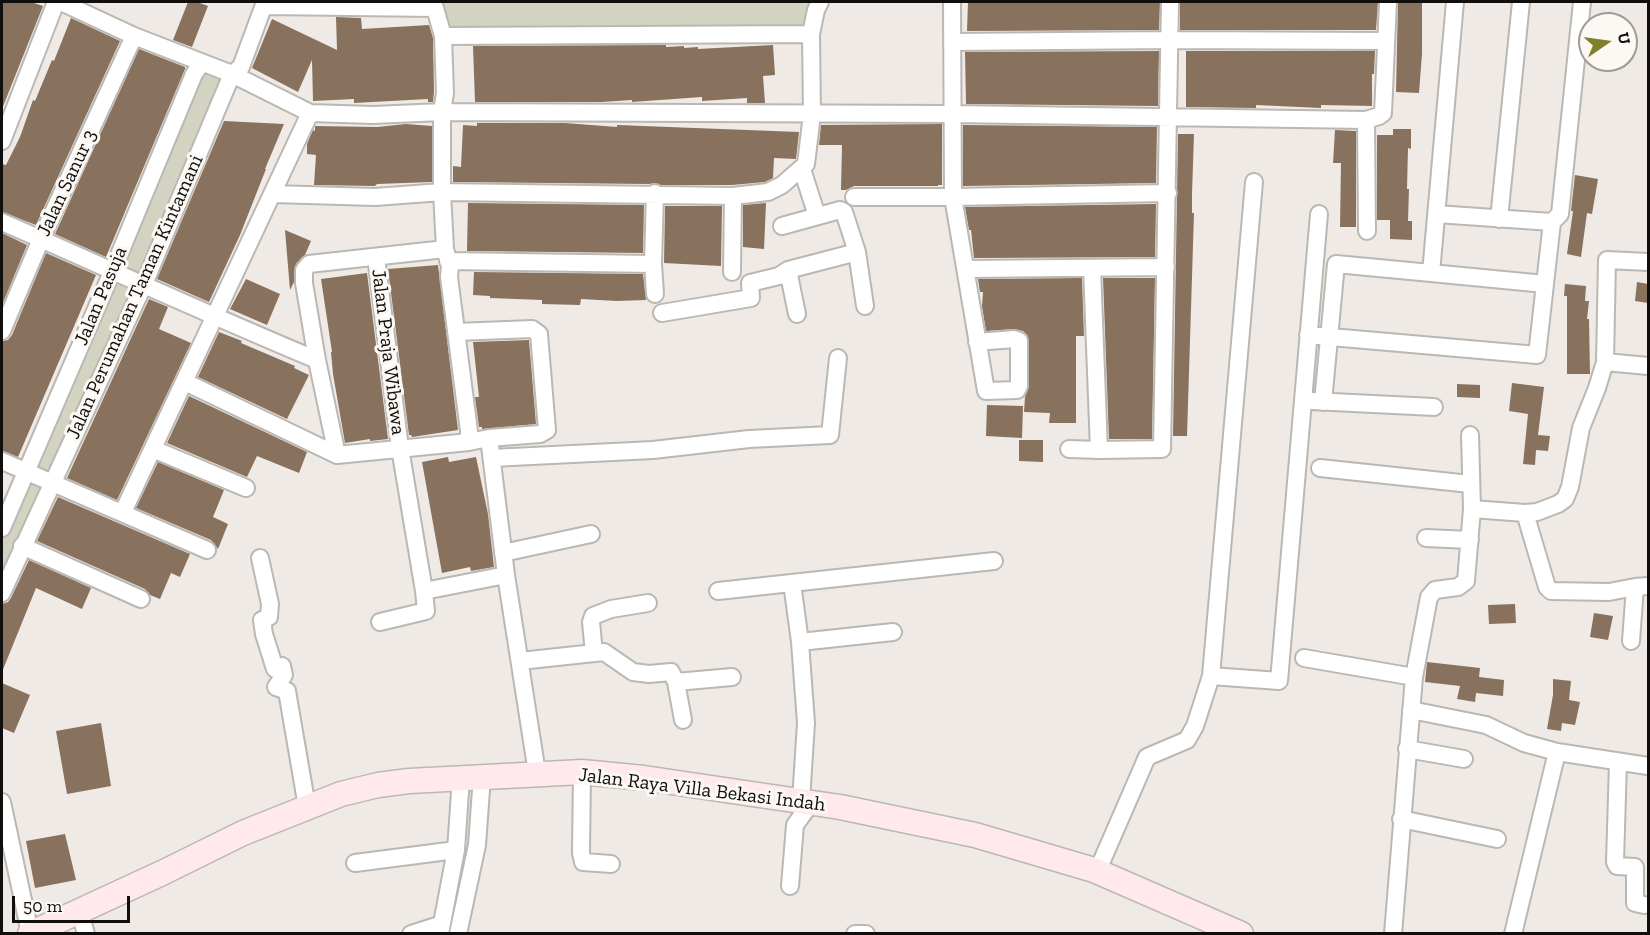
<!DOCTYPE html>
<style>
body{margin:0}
#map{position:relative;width:1650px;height:935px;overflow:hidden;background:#efeae6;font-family:"Zilla Slab",serif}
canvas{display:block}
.frame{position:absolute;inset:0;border:3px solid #100f0e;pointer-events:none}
.north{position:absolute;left:1578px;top:12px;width:60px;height:60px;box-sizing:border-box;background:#fcf8f3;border:2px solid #9e9b97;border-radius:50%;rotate:77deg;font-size:16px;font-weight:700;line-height:24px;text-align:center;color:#100f0e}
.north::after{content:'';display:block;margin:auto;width:21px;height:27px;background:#7f8029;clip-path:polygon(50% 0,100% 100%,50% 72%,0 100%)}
.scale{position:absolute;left:12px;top:896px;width:118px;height:27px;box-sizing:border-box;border:3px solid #100f0e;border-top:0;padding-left:8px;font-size:18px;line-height:21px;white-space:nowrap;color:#100f0e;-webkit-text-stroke:4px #fcf8f3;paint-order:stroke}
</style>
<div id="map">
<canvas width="1650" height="935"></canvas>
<div class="frame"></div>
<div class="north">U</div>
<div class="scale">50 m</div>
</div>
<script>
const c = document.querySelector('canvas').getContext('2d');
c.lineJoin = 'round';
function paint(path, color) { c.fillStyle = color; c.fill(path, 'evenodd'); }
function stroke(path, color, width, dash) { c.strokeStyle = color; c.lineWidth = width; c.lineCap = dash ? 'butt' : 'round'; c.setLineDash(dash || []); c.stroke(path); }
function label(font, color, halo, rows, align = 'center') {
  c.font = font + ' "Zilla Slab",serif'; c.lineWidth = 6; c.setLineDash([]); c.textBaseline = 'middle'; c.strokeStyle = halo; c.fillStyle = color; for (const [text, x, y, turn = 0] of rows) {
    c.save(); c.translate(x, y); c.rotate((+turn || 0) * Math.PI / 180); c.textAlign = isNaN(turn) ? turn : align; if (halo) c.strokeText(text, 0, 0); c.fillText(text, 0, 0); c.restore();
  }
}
paint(new Path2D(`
 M 265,2 L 820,2 L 811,34 L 443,36 L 435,8 Z
 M 201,64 L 232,74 L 2,593 L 2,528 Z`), '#d2d4c1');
paint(new Path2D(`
 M 2,2 L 31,2 L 43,6 L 2,109 Z
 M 188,2 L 197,2 L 208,6 L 192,47 L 173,40 Z
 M 968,2 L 1160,2 L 1159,30 L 967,31 Z
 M 1180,2 L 1378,2 L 1376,30 L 1180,30 Z
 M 1398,2 L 1422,2 L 1422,54 L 1419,93 L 1396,92 Z
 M 336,17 L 361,18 L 362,29 L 429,25 L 433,38 L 434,92 L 433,102 L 428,102 L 428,99 L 354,103 L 354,99 L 313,101 L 312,60 L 298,92 L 252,68 L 272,19 L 337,50 Z
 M 71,18 L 120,41 L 36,225 L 2,212 L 2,164 L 6,165 L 20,137 L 33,100 L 35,101 L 52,60 L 54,61 Z
 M 666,45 L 666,47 L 684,46 L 684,48 L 698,47 L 698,49 L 773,45 L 775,75 L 763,76 L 765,103 L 747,103 L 747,98 L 702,101 L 702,97 L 632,102 L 632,100 L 601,102 L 475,102 L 473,46 Z
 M 139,49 L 185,67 L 185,69 L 106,257 L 55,234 Z
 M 1159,51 L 1158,106 L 966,104 L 965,52 Z
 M 1186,51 L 1375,51 L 1374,74 L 1372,74 L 1372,106 L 1321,105 L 1321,108 L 1256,105 L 1256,108 L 1186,107 Z
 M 224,121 L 284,124 L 265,169 L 266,169 L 240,235 L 209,302 L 157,279 Z
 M 477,123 L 565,123 L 617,127 L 617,125 L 799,132 L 796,159 L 774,158 L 773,178 L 765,182 L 732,185 L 661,185 L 655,183 L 649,184 L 453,182 L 453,166 L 461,167 L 463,125 L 477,126 Z
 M 406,124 L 432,126 L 432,182 L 377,184 L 375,186 L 314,185 L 316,155 L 307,154 L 307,144 L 313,130 L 315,131 L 315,126 L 377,127 Z
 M 942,124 L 942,185 L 938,185 L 938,186 L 854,186 L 846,190 L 841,190 L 842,145 L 819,145 L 821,125 Z
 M 963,125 L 1157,127 L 1156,183 L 963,186 Z
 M 1393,129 L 1411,129 L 1411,149 L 1408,148 L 1407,189 L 1409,189 L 1408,221 L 1412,221 L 1412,240 L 1390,239 L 1390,220 L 1377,220 L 1377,135 L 1393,135 Z
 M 1335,130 L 1356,131 L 1356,227 L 1340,227 L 1341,163 L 1333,163 Z
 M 1178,134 L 1194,134 L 1192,194 L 1192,213 L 1194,213 L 1187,436 L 1173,436 Z
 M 1575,175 L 1598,179 L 1592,214 L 1587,213 L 1581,257 L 1567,254 L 1573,211 L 1571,211 Z
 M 468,203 L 644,205 L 643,253 L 467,251 Z
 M 766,203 L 764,249 L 743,247 L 743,205 Z
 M 1156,204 L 1155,257 L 974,258 L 971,230 L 969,230 L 965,207 Z
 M 665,206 L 722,206 L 721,266 L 664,263 Z
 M 285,230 L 311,241 L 305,255 L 296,264 L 294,282 L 290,290 Z
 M 2,233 L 27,245 L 2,305 Z
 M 46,253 L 96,275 L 18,457 L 2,451 L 2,341 L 8,340 L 12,335 Z
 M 438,265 L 458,430 L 412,437 L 411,435 L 409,435 L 388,269 Z
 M 474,272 L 643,274 L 646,300 L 617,301 L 581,299 L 580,305 L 542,304 L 542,300 L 490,298 L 490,296 L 473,295 Z
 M 367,273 L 388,439 L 370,441 L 370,439 L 345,443 L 333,374 L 331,352 L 332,352 L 321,279 Z
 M 1082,278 L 1084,336 L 1076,336 L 1076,423 L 1049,423 L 1050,413 L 1024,412 L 1025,397 L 1029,386 L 1028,336 L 1023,331 L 1014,329 L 986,331 L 982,306 L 983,292 L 980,292 L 978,279 Z
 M 1103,278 L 1155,278 L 1152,439 L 1109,439 Z
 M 246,279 L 280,294 L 267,325 L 230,309 Z
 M 1637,282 L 1648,284 L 1648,303 L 1635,301 Z
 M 1565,284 L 1586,286 L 1585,301 L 1589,301 L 1587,319 L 1589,319 L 1590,374 L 1567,374 L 1567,296 L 1564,296 Z
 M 149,299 L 168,307 L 159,329 L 191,343 L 117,500 L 67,478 Z
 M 219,332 L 242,341 L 241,343 L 295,366 L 294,368 L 309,375 L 287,419 L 198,377 Z
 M 529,340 L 536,424 L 482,429 L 482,427 L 479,427 L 475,397 L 479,397 L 473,342 Z
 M 1512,383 L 1544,387 L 1538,435 L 1550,436 L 1548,451 L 1536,450 L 1535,465 L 1523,464 L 1528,414 L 1509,411 Z
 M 1457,384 L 1480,385 L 1480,398 L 1457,397 Z
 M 189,396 L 307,452 L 299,473 L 257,456 L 247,477 L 167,443 Z
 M 987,405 L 1023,406 L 1022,438 L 986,436 Z
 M 1019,440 L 1043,440 L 1043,462 L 1019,461 Z
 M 448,457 L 449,462 L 476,457 L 488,514 L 494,567 L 471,571 L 470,567 L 442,573 L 422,462 Z
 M 158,462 L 224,490 L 213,517 L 228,524 L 218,549 L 211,540 L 136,508 Z
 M 58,497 L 190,554 L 180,577 L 171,573 L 160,599 L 150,595 L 145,589 L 37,541 Z
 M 29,560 L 91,588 L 82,609 L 36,588 L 2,672 L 2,604 L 8,602 L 11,598 Z
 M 1515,604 L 1516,623 L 1489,624 L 1488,605 Z
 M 1594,613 L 1613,616 L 1608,640 L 1590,637 Z
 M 1427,662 L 1480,668 L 1479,677 L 1504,680 L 1503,696 L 1476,693 L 1475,702 L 1457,699 L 1460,686 L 1425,682 Z
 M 1553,679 L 1571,681 L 1569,700 L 1580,702 L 1575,725 L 1562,723 L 1561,731 L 1547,729 L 1553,695 Z
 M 2,683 L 30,695 L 14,733 L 2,728 Z
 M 101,723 L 111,786 L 67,794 L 56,731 Z
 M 65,834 L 76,880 L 35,888 L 26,841 Z`), '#88715d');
const street = new Path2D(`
 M 61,2 L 134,36 L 232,74 L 310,113 L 373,115 L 442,112 L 951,114 L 1366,120 L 1379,116 L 1383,113 L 1388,2
 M 952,2 L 953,197 L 986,391 L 1017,390 L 1019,386 L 1019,341 L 1014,339 L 977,342
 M 1455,2 L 1431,273 L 1545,284
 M 264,6 L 435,8 L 443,36 L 445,93 L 442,112 L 442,192 L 445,249 L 450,266 L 449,277 L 469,431 L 469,442 L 489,438 L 506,575 L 537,773
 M 443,36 L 811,34
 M 952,42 L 1170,40 L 1386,41
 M 1366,120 L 1367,231
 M 2,141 L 56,2
 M 802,169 L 817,216
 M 272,194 L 375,197 L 442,192 L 733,196 L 768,192 L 782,185 L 806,164 L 812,114 L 811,34 L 816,10 L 820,2
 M 854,197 L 953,197 L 1168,193
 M 1436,214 L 1552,222
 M 1499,219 L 1521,2
 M 2,222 C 107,268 211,316 317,360
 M 782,226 L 840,210 L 844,212 L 857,252 L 865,306
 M 376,257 L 400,448 L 424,591 L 506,575
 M 448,261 L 653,264 L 655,193
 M 653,264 L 655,294
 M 1092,268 L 1099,450
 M 966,269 L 1166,267
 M 788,270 L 797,314
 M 732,272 L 733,196
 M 662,313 L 751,298 L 750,283 L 779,276 L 788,270 L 857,252
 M 2,331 L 41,239 L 134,36
 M 456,332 L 532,329 L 539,334 L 547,430 L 540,434 L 489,438
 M 1308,335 L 1537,355 L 1552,222 L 1560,214 L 1582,2
 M 1605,362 L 1648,366
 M 185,382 L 337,455 L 469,442
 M 1312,401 L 1434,407
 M 1323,402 L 1336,264 L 1431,273
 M 153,449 L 246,488
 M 1069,449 L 1099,450 L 1162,449 L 1170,2
 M 337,455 L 317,360 L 304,283 L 304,270 L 309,264 L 445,249
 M 492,458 L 653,450 L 749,439 L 830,435 L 838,358
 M 2,461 L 207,550
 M 1320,468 L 1470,484
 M 1472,509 L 1525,513 L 1547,587 L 1551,591 L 1609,592 L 1635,587
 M 123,512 L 310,113
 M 1525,513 L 1537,512 L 1558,504 L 1565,499 L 1570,487 L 1581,428 L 1597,388 L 1605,362 L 1607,260 L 1648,262
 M 2,528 L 112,272 L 194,74 L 201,64
 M 1426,538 L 1470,540
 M 22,546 L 141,599
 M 503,553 L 591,534
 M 260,558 L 270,604 L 269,617 L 262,620 L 264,634 L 275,669 L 282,666 L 284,675 L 276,687 L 287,691 L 307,807
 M 792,583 L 800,642 L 806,723 L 801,801
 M 718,591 L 994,561
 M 2,593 L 144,284 L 232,74 L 241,67 L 265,2
 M 380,622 L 426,611 L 424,591
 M 1631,641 L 1635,587 L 1648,586
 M 800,642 L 893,632
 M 594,653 L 591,622 L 593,616 L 611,609 L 648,603
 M 1304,658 L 1414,677
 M 520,661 L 604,652 L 633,672 L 649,674 L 671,672 L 676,682 L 732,677
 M 1211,676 L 1279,681 L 1319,214
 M 676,682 L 683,720
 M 1411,710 L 1486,725 L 1524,743 L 1557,752 L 1648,766
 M 1407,749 L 1464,759
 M 1618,762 L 1615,862 L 1617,866 L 1635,867 L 1635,903 L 1644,905
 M 582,772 L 581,853 L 583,862 L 611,864
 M 2,802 L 30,933
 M 1401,819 L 1497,839
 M 355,863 L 456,850
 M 1097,872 L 1147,757 L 1187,740 L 1195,726 L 1211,676 L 1254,182
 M 790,886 L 795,825 L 811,803
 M 79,909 L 86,934
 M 411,934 L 442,924
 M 440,934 L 456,850 L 461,778
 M 458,934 L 477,845 L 482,776
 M 855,934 L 866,934
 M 1393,934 L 1414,677 L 1429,597 L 1435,590 L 1458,587 L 1466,581 L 1472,509 L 1470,435
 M 1513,934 L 1557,752`);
const secondary = new Path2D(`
 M 30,934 L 162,873 L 243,833 L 341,794 L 378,785 L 409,781 L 582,772 L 644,778 L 840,807 L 975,835 L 1094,870 L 1241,934`);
stroke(street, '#bbb7b2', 20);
stroke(secondary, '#bbb7b2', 27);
stroke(street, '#fff', 16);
stroke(secondary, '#ffe9ed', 24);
label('20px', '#100f0e', '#fcf8f3', [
 ["Jalan Sanur 3",67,183,-65],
 ["Jalan Pasuja",101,296,-67],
 ["Jalan Perumahan Taman Kintamani",135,297,-66],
 ["Jalan Praja Wibawa",388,352,83],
 ["Jalan Raya Villa Bekasi Indah",702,790,7]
]);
</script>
